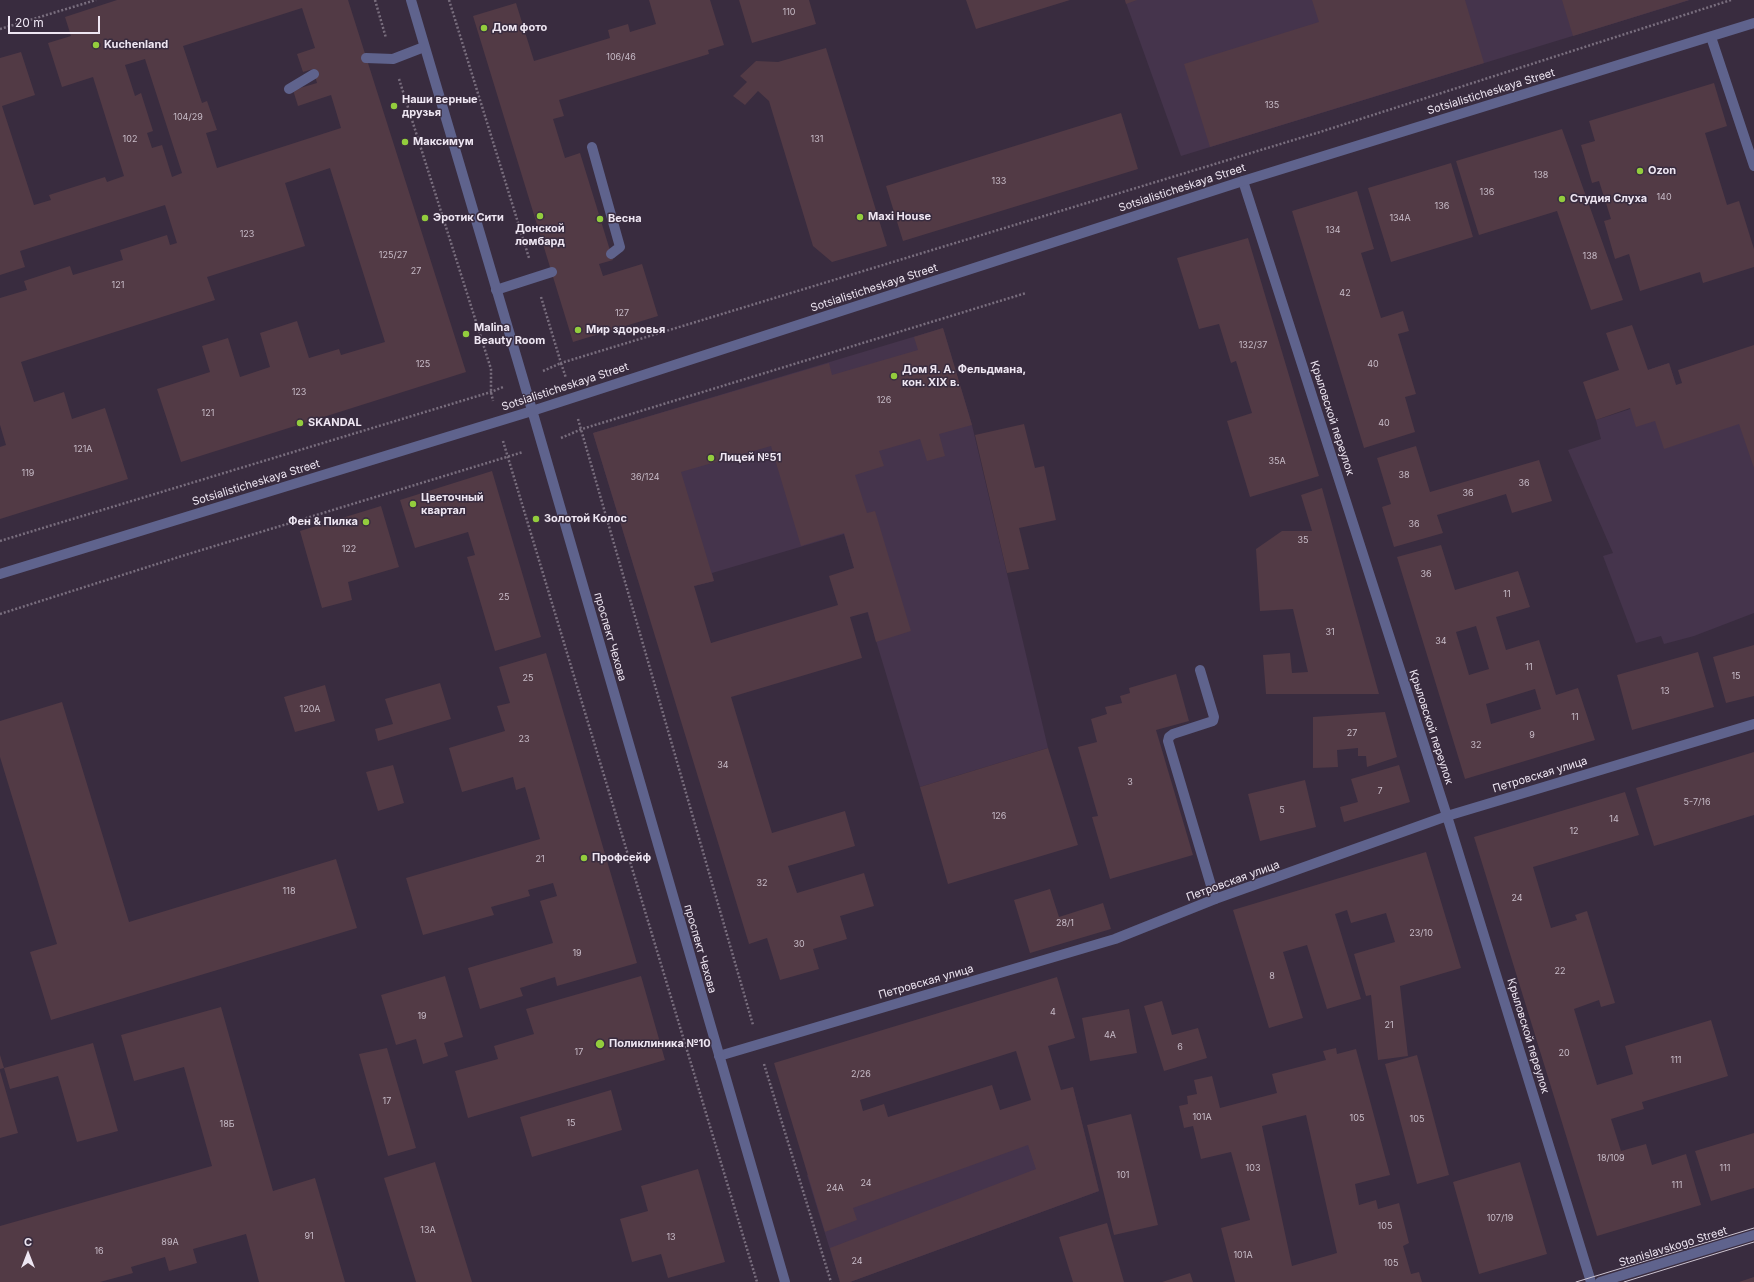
<!DOCTYPE html>
<meta charset="utf-8">
<style>
body{margin:0}
#map{position:relative;width:1754px;height:1282px;overflow:hidden;background:#392c3f;font-family:Inter,sans-serif}
canvas{display:block}
.north{position:absolute;left:8px;top:1234px;width:40px;height:40px;-webkit-text-stroke:3px #392c3f;paint-order:stroke;rotate:0deg;font-size:11px;font-weight:700;line-height:16px;text-align:center;color:#eee6f2}
.north::after{content:'';display:block;margin:auto;width:14px;height:18px;background:#eee6f2;clip-path:polygon(50% 0,100% 100%,50% 72%,0 100%)}
.scale{position:absolute;left:8px;top:16px;width:92px;height:18px;box-sizing:border-box;border:2px solid #eee6f2;border-top:0;padding-left:5px;font-size:12px;line-height:14px;white-space:nowrap;color:#eee6f2;-webkit-text-stroke:3px #392c3f;paint-order:stroke}
</style>
<div id="map">
<canvas width="1754" height="1282"></canvas>
<div class="north">С</div>
<div class="scale">20 m</div>
</div>
<script>
const c = document.querySelector('canvas').getContext('2d');
c.lineJoin = 'round';
function paint(path, color) { c.fillStyle = color; c.fill(path, 'evenodd'); }
function stroke(path, color, width, dash) { c.strokeStyle = color; c.lineWidth = width; c.lineCap = dash ? 'butt' : 'round'; c.setLineDash(dash || []); c.stroke(path); }
function label(font, color, halo, rows, align = 'center') {
  c.font = font + ' Inter,sans-serif'; c.lineWidth = 3; c.setLineDash([]); c.textBaseline = 'middle'; c.strokeStyle = halo; c.fillStyle = color; for (const [text, x, y, turn = 0] of rows) {
    c.save(); c.translate(x, y); c.rotate((+turn || 0) * Math.PI / 180); c.textAlign = isNaN(turn) ? turn : align; if (halo) c.strokeText(text, 0, 0); c.fillText(text, 0, 0); c.restore();
  }
}
paint(new Path2D(`
 M 1125,0 L 1690,0 L 1181,156 Z
 M 943,328 L 972,425 L 1048,748 L 920,787 L 844,534 L 712,573 L 714,581 L 694,586 L 688,565 L 638,580 L 593,433 Z
 M 1669,363 L 1676,385 L 1754,388 L 1754,613 L 1694,636 L 1664,644 L 1661,636 L 1636,643 L 1603,556 L 1613,553 L 1568,450 L 1601,439 L 1596,420 L 1658,400 L 1648,370 Z
 M 1073,1087 L 1099,1191 L 850,1282 L 840,1282 L 807,1175 Z`), '#45344c');
paint(new Path2D(`
 M 117,0 L 348,0 L 466,372 L 181,462 L 157,389 L 210,372 L 202,346 L 228,338 L 240,377 L 270,367 L 260,333 L 297,321 L 309,358 L 339,349 L 341,355 L 385,342 L 330,168 L 285,183 L 305,246 L 207,277 L 215,300 L 21,362 L 34,402 L 64,392 L 72,419 L 105,408 L 128,479 L 0,519 L 0,447 L 6,445 L 0,425 L 0,298 L 27,290 L 24,281 L 70,266 L 73,275 L 123,260 L 120,250 L 167,235 L 170,245 L 177,243 L 165,205 L 20,251 L 25,267 L 0,275 L 0,58 L 21,52 L 35,95 L 2,106 L 34,205 L 51,200 L 49,195 L 105,177 L 107,182 L 124,176 L 93,77 L 62,87 L 48,43 L 71,36 L 65,17 ZM 302,8 L 315,48 L 297,54 L 303,72 L 313,69 L 317,83 L 293,90 L 298,106 L 331,95 L 341,128 L 217,168 L 206,133 L 217,130 L 207,101 L 202,103 L 183,46 ZM 145,59 L 182,173 L 172,177 L 162,145 L 152,148 L 147,133 L 153,131 L 141,93 L 135,96 L 125,65 Z
 M 649,0 L 710,0 L 724,45 L 708,50 L 709,54 L 559,100 L 564,116 L 553,119 L 565,158 L 580,153 L 613,260 L 599,264 L 603,276 L 642,264 L 658,316 L 573,342 L 473,16 L 516,3 L 534,61 L 610,38 L 608,30 L 628,24 L 630,32 L 656,24 Z
 M 739,0 L 809,0 L 816,24 L 752,43 Z
 M 966,0 L 1070,0 L 976,29 Z
 M 1125,0 L 1137,0 L 1126,4 Z
 M 1312,0 L 1465,0 L 1484,63 L 1210,147 L 1184,64 L 1319,22 Z
 M 1562,0 L 1689,0 L 1573,36 Z
 M 826,48 L 887,246 L 832,262 L 813,246 L 769,101 L 758,91 L 745,105 L 733,96 L 747,82 L 740,76 L 756,61 L 778,62 Z
 M 1714,83 L 1727,126 L 1705,133 L 1727,205 L 1739,201 L 1754,249 L 1754,267 L 1703,283 L 1700,272 L 1640,291 L 1629,254 L 1615,259 L 1604,221 L 1611,219 L 1599,181 L 1592,183 L 1581,145 L 1595,141 L 1589,121 Z
 M 1121,113 L 1138,169 L 903,241 L 886,186 Z
 M 1562,129 L 1623,300 L 1591,310 L 1557,211 L 1479,235 L 1456,161 Z
 M 1451,163 L 1473,237 L 1391,262 L 1368,188 Z
 M 1357,191 L 1374,249 L 1361,253 L 1381,318 L 1403,311 L 1409,331 L 1398,334 L 1416,394 L 1405,397 L 1415,432 L 1364,448 L 1292,211 Z
 M 1248,238 L 1319,476 L 1250,497 L 1227,421 L 1252,413 L 1236,361 L 1231,363 L 1219,324 L 1199,329 L 1177,258 Z
 M 1632,325 L 1648,370 L 1669,363 L 1676,385 L 1682,383 L 1678,370 L 1754,345 L 1754,468 L 1739,424 L 1664,449 L 1655,421 L 1636,427 L 1630,408 L 1596,420 L 1583,382 L 1619,370 L 1606,333 Z
 M 943,328 L 972,425 L 939,434 L 945,456 L 927,461 L 920,439 L 879,451 L 884,466 L 855,475 L 867,513 L 875,511 L 911,631 L 876,642 L 868,612 L 850,617 L 862,658 L 731,697 L 772,833 L 845,811 L 855,846 L 788,866 L 797,893 L 864,873 L 874,906 L 840,916 L 847,939 L 813,949 L 819,969 L 780,980 L 767,938 L 749,944 L 593,433 L 829,363 L 832,375 L 918,350 L 914,337 ZM 771,446 L 801,546 L 844,533 L 854,568 L 829,576 L 838,605 L 711,643 L 694,586 L 714,581 L 681,472 Z
 M 1024,424 L 1035,468 L 1044,466 L 1056,520 L 1019,528 L 1029,569 L 1007,573 L 975,435 Z
 M 1416,446 L 1430,492 L 1539,460 L 1552,501 L 1512,513 L 1506,494 L 1437,515 L 1443,533 L 1394,547 L 1382,507 L 1391,504 L 1377,458 Z
 M 492,471 L 541,637 L 495,651 L 467,557 L 475,555 L 468,532 L 415,548 L 400,500 Z
 M 1322,488 L 1350,590 L 1379,694 L 1266,694 L 1263,655 L 1290,653 L 1292,673 L 1308,672 L 1293,609 L 1260,611 L 1256,549 L 1282,531 L 1312,531 L 1301,495 Z
 M 381,506 L 399,567 L 348,582 L 352,600 L 322,608 L 300,531 Z
 M 1441,545 L 1455,590 L 1518,571 L 1530,607 L 1496,617 L 1506,650 L 1539,640 L 1556,695 L 1578,688 L 1595,740 L 1465,779 L 1397,557 ZM 1476,626 L 1489,669 L 1469,675 L 1456,632 ZM 1535,689 L 1541,709 L 1491,724 L 1486,704 Z
 M 1754,645 L 1754,696 L 1726,703 L 1713,657 Z
 M 1698,652 L 1714,707 L 1632,730 L 1617,675 Z
 M 546,653 L 637,963 L 557,986 L 555,977 L 520,988 L 523,996 L 480,1009 L 468,968 L 553,943 L 540,901 L 557,896 L 553,883 L 528,890 L 530,896 L 491,907 L 494,915 L 423,935 L 406,878 L 540,839 L 525,787 L 516,790 L 513,777 L 462,792 L 449,748 L 505,731 L 497,706 L 510,703 L 499,667 Z
 M 1176,674 L 1189,721 L 1156,730 L 1193,855 L 1110,879 L 1092,817 L 1098,816 L 1078,747 L 1097,742 L 1091,719 L 1107,714 L 1105,707 L 1122,703 L 1120,696 L 1130,693 L 1129,688 Z
 M 440,683 L 451,719 L 378,741 L 375,729 L 393,724 L 385,699 Z
 M 325,685 L 335,721 L 295,732 L 284,697 Z
 M 62,702 L 129,922 L 336,859 L 357,928 L 51,1020 L 30,952 L 57,944 L 0,757 L 0,721 Z
 M 1385,712 L 1397,757 L 1367,767 L 1366,756 L 1358,756 L 1358,748 L 1337,750 L 1338,767 L 1313,768 L 1313,717 Z
 M 1048,748 L 1078,845 L 948,884 L 920,787 Z
 M 1754,752 L 1754,815 L 1654,846 L 1636,788 Z
 M 393,765 L 404,803 L 378,811 L 366,772 Z
 M 1399,765 L 1410,802 L 1344,822 L 1340,807 L 1358,802 L 1351,779 Z
 M 1305,780 L 1316,827 L 1260,841 L 1248,794 Z
 M 1625,792 L 1639,835 L 1533,867 L 1551,928 L 1577,920 L 1575,915 L 1587,911 L 1615,1003 L 1601,1007 L 1599,1000 L 1574,1009 L 1597,1085 L 1633,1074 L 1625,1046 L 1711,1020 L 1728,1076 L 1642,1102 L 1644,1109 L 1611,1119 L 1621,1151 L 1646,1144 L 1652,1165 L 1686,1154 L 1701,1205 L 1597,1236 L 1474,837 Z
 M 1426,852 L 1461,968 L 1400,986 L 1408,1056 L 1378,1060 L 1371,995 L 1366,996 L 1354,954 L 1395,942 L 1386,913 L 1351,923 L 1347,910 L 1335,914 L 1361,999 L 1327,1009 L 1307,945 L 1283,952 L 1303,1018 L 1269,1028 L 1233,910 Z
 M 1050,889 L 1059,917 L 1103,903 L 1111,929 L 1030,953 L 1014,900 Z
 M 445,976 L 463,1037 L 444,1043 L 448,1056 L 423,1064 L 416,1039 L 396,1045 L 381,995 Z
 M 641,976 L 665,1060 L 468,1118 L 455,1071 L 498,1059 L 494,1046 L 534,1034 L 526,1009 Z
 M 1057,977 L 1075,1038 L 1048,1046 L 1061,1090 L 1073,1087 L 1099,1191 L 850,1282 L 840,1282 L 830,1248 L 1036,1169 L 1028,1145 L 853,1208 L 857,1220 L 825,1232 L 774,1063 ZM 1016,1051 L 1031,1100 L 1000,1110 L 992,1085 L 888,1117 L 884,1104 L 863,1111 L 860,1100 Z
 M 1162,1001 L 1172,1035 L 1198,1028 L 1207,1058 L 1164,1071 L 1144,1006 Z
 M 221,1007 L 273,1191 L 315,1178 L 345,1282 L 259,1282 L 246,1234 L 193,1249 L 197,1263 L 169,1271 L 165,1257 L 131,1267 L 133,1273 L 100,1282 L 0,1282 L 0,1226 L 212,1166 L 184,1067 L 134,1081 L 121,1035 Z
 M 1129,1009 L 1137,1053 L 1090,1061 L 1082,1018 Z
 M 93,1043 L 118,1131 L 77,1142 L 58,1076 L 10,1089 L 4,1068 Z
 M 387,1048 L 416,1148 L 388,1156 L 359,1054 Z
 M 1336,1048 L 1337,1054 L 1356,1049 L 1390,1175 L 1355,1184 L 1359,1205 L 1376,1200 L 1378,1209 L 1399,1203 L 1409,1243 L 1403,1246 L 1411,1274 L 1419,1272 L 1422,1282 L 1235,1282 L 1221,1228 L 1250,1220 L 1231,1152 L 1201,1159 L 1193,1126 L 1184,1128 L 1179,1106 L 1188,1104 L 1187,1096 L 1197,1094 L 1194,1080 L 1212,1076 L 1220,1108 L 1277,1093 L 1272,1074 L 1326,1060 L 1323,1051 ZM 1306,1115 L 1337,1253 L 1292,1266 L 1262,1126 Z
 M 0,1055 L 4,1068 L 0,1069 Z
 M 1417,1055 L 1449,1175 L 1417,1184 L 1385,1064 Z
 M 0,1071 L 18,1133 L 0,1138 Z
 M 611,1090 L 622,1130 L 532,1157 L 520,1117 Z
 M 1131,1114 L 1158,1225 L 1114,1235 L 1087,1125 Z
 M 1754,1133 L 1754,1188 L 1711,1201 L 1695,1151 Z
 M 435,1162 L 472,1282 L 416,1282 L 384,1178 Z
 M 1520,1162 L 1547,1254 L 1479,1274 L 1453,1182 Z
 M 698,1169 L 725,1262 L 668,1278 L 661,1254 L 632,1262 L 620,1219 L 648,1211 L 641,1186 Z
 M 1107,1223 L 1124,1282 L 1073,1282 L 1059,1237 Z
 M 1190,1273 L 1193,1282 L 1162,1282 Z
 M 1754,1277 L 1754,1282 L 1739,1282 Z`), '#523a45');
stroke(new Path2D(`
 M 375,0 L 386,38
 M 449,0 L 529,258
 M 0,29 L 96,0
 M 399,79 L 491,369 L 491,392 L 493,401
 M 541,297 L 561,363 L 1320,132 L 1731,0
 M 543,371 L 561,363 L 566,378
 M 578,419 L 753,1025
 M 561,438 L 582,429 L 1026,293
 M 503,441 L 757,1282
 M 0,541 L 491,392 L 503,387
 M 0,614 L 182,556 L 523,452
 M 764,1064 L 831,1282`), '#796e7e', 2.5, [2, 2]);
stroke(new Path2D(`
 M 1711,37 L 1754,166
 M 366,58 L 393,59 L 424,47
 M 289,89 L 314,74
 M 592,147 L 620,247 L 611,254
 M 496,290 L 552,272
 M 1200,670 L 1214,717 L 1213,721 L 1173,734 L 1169,737 L 1168,741 L 1215,899`), '#5f638d', 10);
stroke(new Path2D(`
 M 1243,181 L 1447,816 L 1591,1282
 M 719,1056 L 1115,939 L 1215,899 L 1447,816 L 1754,724`), '#5f638d', 10);
stroke(new Path2D(`
 M 411,0 L 523,379 L 785,1282
 M 0,574 L 532,411 L 1243,181 L 1754,23
 M 1600,1282 L 1754,1235`), '#5f638d', 10);
stroke(new Path2D(`
 M 1576,1282 L 1754,1228
 M 1624,1282 L 1754,1242`), '#cdc4d1', 1);
for (const [x, y, r, color] of [
 [484,28,4,"#93cd3d"],
 [96,45,4,"#93cd3d"],
 [394,106,4,"#93cd3d"],
 [405,142,4,"#93cd3d"],
 [1640,171,4,"#93cd3d"],
 [1562,199,4,"#93cd3d"],
 [540,216,4,"#93cd3d"],
 [860,217,4,"#93cd3d"],
 [425,218,4,"#93cd3d"],
 [600,219,4,"#93cd3d"],
 [578,330,4,"#93cd3d"],
 [466,334,4,"#93cd3d"],
 [894,376,4,"#93cd3d"],
 [300,423,4,"#93cd3d"],
 [711,458,4,"#93cd3d"],
 [413,504,4,"#93cd3d"],
 [536,519,4,"#93cd3d"],
 [366,522,4,"#93cd3d"],
 [584,858,4,"#93cd3d"],
 [600,1044,5,"#93cd3d"]
]) { const dot = new Path2D(); dot.arc(x, y, r, 0, 2 * Math.PI); c.fillStyle = color; c.fill(dot); stroke(dot, '#392c3f', 1.5); }
label('9px', '#c7bbc7', null, [
 ["110",789,12],
 ["106/46",621,57],
 ["135",1272,105],
 ["104/29",188,117],
 ["102",130,139],
 ["131",817,139],
 ["138",1541,175],
 ["133",999,181],
 ["136",1487,192],
 ["140",1664,197],
 ["136",1442,206],
 ["134А",1400,218],
 ["134",1333,230],
 ["123",247,234],
 ["125/27",393,255],
 ["138",1590,256],
 ["27",416,271],
 ["121",118,285],
 ["42",1345,293],
 ["127",622,313],
 ["132/37",1253,345],
 ["125",423,364],
 ["40",1373,364],
 ["123",299,392],
 ["126",884,400],
 ["121",208,413],
 ["40",1384,423],
 ["121А",83,449],
 ["35А",1277,461],
 ["119",28,473],
 ["38",1404,475],
 ["36/124",645,477],
 ["36",1524,483],
 ["36",1468,493],
 ["36",1414,524],
 ["35",1303,540],
 ["122",349,549],
 ["36",1426,574],
 ["11",1507,594],
 ["25",504,597],
 ["31",1330,632],
 ["34",1441,641],
 ["11",1529,667],
 ["15",1736,676],
 ["25",528,678],
 ["13",1665,691],
 ["120А",310,709],
 ["11",1575,717],
 ["27",1352,733],
 ["9",1532,735],
 ["23",524,739],
 ["32",1476,745],
 ["34",723,765],
 ["3",1130,782],
 ["7",1380,791],
 ["5-7/16",1697,802],
 ["5",1282,810],
 ["126",999,816],
 ["14",1614,819],
 ["12",1574,831],
 ["21",540,859],
 ["32",762,883],
 ["118",289,891],
 ["24",1517,898],
 ["28/1",1065,923],
 ["23/10",1421,933],
 ["30",799,944],
 ["19",577,953],
 ["22",1560,971],
 ["8",1272,976],
 ["4",1053,1012],
 ["19",422,1016],
 ["21",1389,1025],
 ["4А",1110,1035],
 ["6",1180,1047],
 ["17",579,1052],
 ["20",1564,1053],
 ["111",1676,1060],
 ["2/26",861,1074],
 ["17",387,1101],
 ["101А",1202,1117],
 ["105",1357,1118],
 ["105",1417,1119],
 ["15",571,1123],
 ["18Б",227,1124],
 ["18/109",1611,1158],
 ["103",1253,1168],
 ["111",1725,1168],
 ["101",1123,1175],
 ["24",866,1183],
 ["111",1677,1185],
 ["24А",835,1188],
 ["107/19",1500,1218],
 ["105",1385,1226],
 ["13А",428,1230],
 ["91",309,1236],
 ["13",671,1237],
 ["89А",170,1242],
 ["16",99,1251],
 ["101А",1243,1255],
 ["24",857,1261],
 ["105",1391,1263]
]);
label('bold 11px', '#eee6f2', '#392c3f', [
 ["Дом фото",492,28],
 ["Kuchenland",104,45],
 ["Наши верные",402,100],
 ["друзья",402,113],
 ["Максимум",413,142],
 ["Ozon",1648,171],
 ["Студия Слуха",1570,199],
 ["Maxi House",868,217],
 ["Эротик Сити",433,218],
 ["Весна",608,219],
 ["Донской",540,229,"center"],
 ["ломбард",540,242,"center"],
 ["Malina",474,328],
 ["Beauty Room",474,341],
 ["Мир здоровья",586,330],
 ["Дом Я. А. Фельдмана,",902,370],
 ["кон. ХIХ в.",902,383],
 ["SKANDAL",308,423],
 ["Лицей №51",719,458],
 ["Цветочный",421,498],
 ["квартал",421,511],
 ["Золотой Колос",544,519],
 ["Фен & Пилка",358,522,"right"],
 ["Профсейф",592,858],
 ["Поликлиника №10",609,1044]
], 'left');
label('11px', '#eee6f2', '#392c3f', [
 ["Sotsialisticheskaya Street",1491,92,-17],
 ["Sotsialisticheskaya Street",1182,188,-18],
 ["Sotsialisticheskaya Street",874,288,-18],
 ["Sotsialisticheskaya Street",565,387,-18],
 ["Крыловской переулок",1332,418,72],
 ["Sotsialisticheskaya Street",256,483,-17],
 ["проспект Чехова",610,637,74],
 ["Крыловской переулок",1431,727,72],
 ["Петровская улица",1540,775,-17],
 ["Петровская улица",1233,881,-20],
 ["проспект Чехова",700,949,74],
 ["Петровская улица",926,982,-16],
 ["Крыловской переулок",1528,1036,73],
 ["Stanislavskogo Street",1673,1247,-17]
]);
</script>
